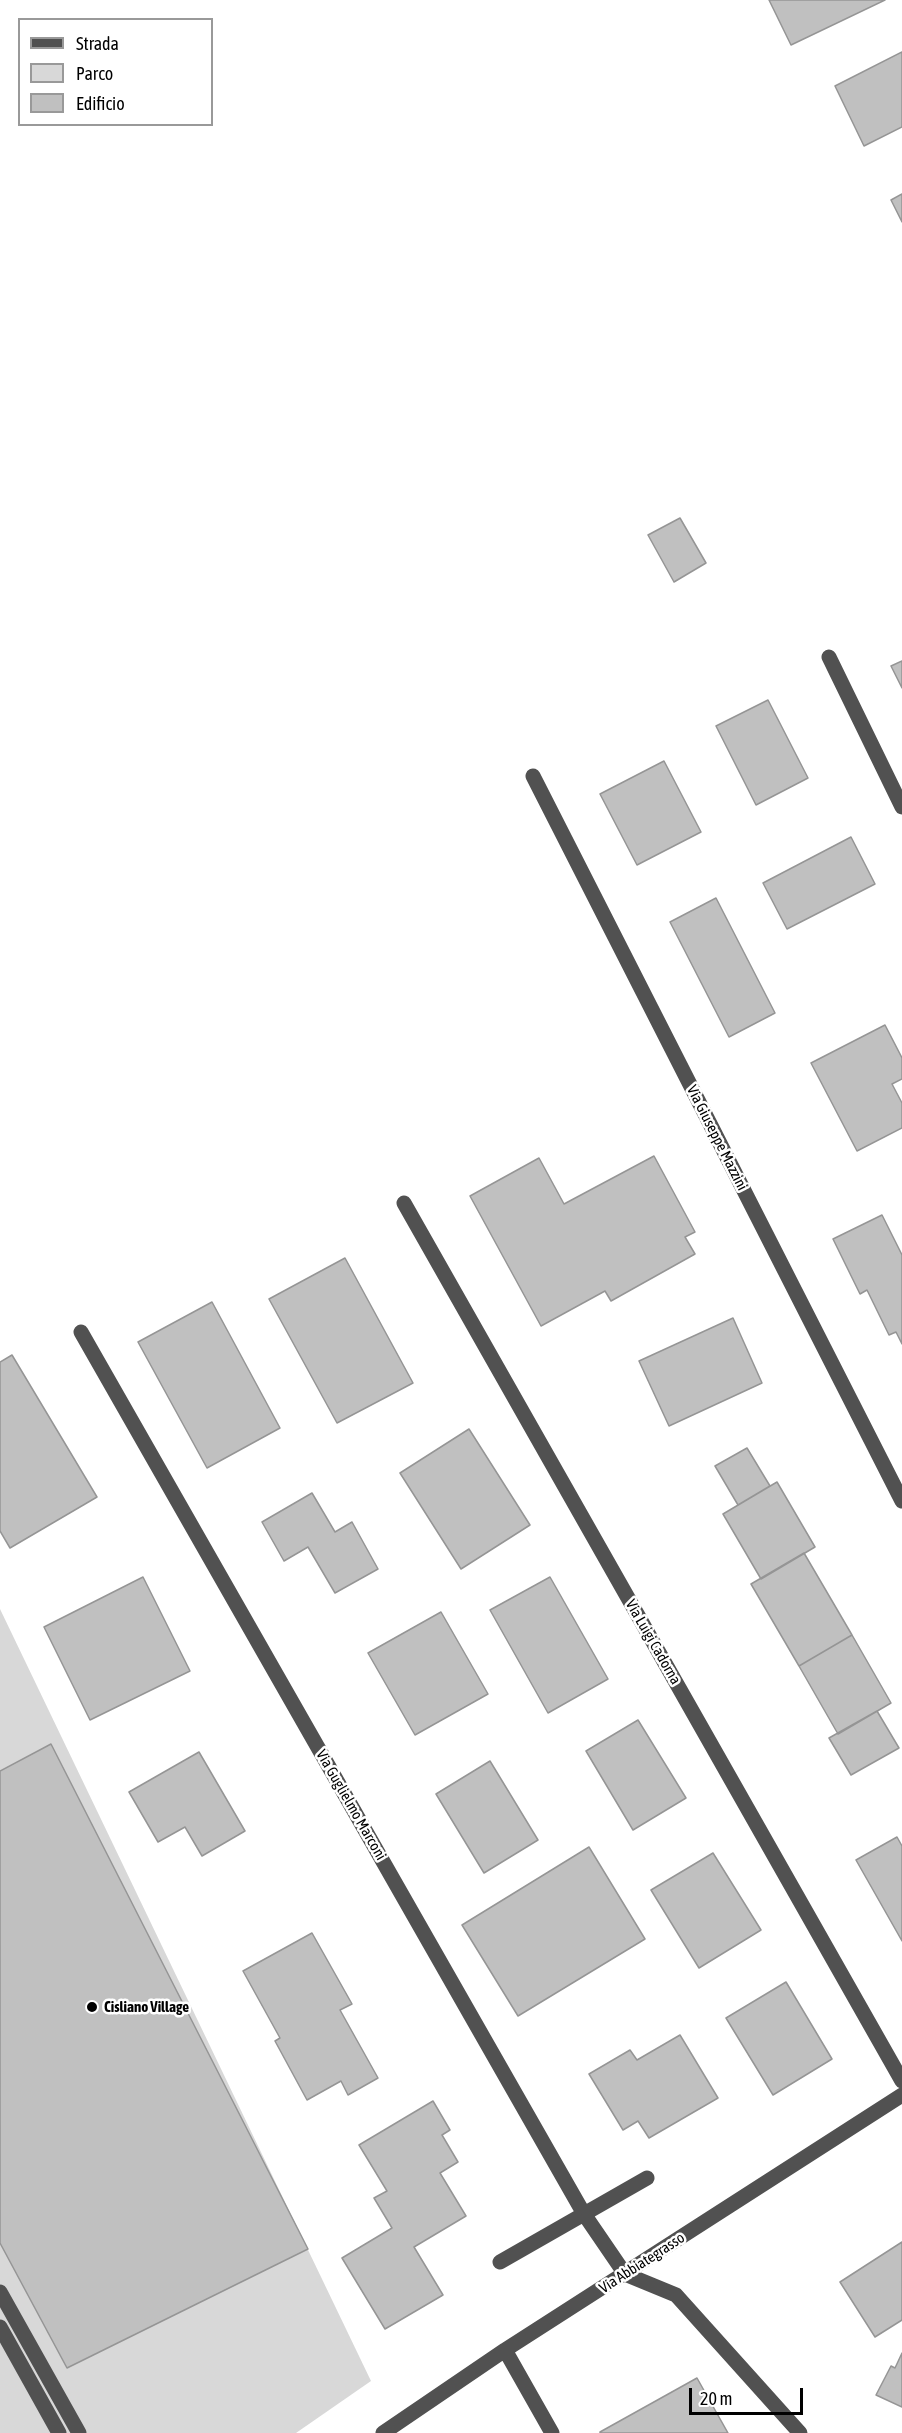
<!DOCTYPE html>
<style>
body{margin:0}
#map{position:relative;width:902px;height:2433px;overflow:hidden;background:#fff;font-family:"Asap Condensed",sans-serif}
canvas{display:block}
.legend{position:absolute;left:18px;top:18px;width:195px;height:108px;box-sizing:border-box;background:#fff;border:2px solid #999;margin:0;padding:8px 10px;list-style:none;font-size:18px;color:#000}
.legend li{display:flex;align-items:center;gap:12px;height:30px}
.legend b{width:30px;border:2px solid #999}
.scale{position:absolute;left:689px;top:2388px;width:114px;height:27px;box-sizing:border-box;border:3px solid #000;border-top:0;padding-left:8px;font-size:18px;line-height:21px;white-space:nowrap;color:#000;-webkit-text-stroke:4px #fff;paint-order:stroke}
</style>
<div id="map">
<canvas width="902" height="2433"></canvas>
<ul class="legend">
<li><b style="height:8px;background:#515151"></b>Strada</li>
<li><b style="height:16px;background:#d8d8d8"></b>Parco</li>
<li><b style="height:16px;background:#c0c0c0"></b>Edificio</li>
</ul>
<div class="scale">20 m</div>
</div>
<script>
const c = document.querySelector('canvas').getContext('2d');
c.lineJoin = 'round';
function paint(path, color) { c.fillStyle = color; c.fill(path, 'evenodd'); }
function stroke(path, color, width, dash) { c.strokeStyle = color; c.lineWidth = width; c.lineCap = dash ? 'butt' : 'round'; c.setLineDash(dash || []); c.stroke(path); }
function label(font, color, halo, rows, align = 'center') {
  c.font = font + ' "Asap Condensed",sans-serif'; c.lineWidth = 5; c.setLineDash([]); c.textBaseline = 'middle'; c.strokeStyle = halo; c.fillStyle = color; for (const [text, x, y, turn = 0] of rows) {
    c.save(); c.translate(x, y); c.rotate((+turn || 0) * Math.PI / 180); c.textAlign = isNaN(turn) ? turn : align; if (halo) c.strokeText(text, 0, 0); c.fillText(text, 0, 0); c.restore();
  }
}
paint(new Path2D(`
 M 0,1609 L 371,2381 L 296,2433 L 0,2433 Z`), '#d8d8d8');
const building = new Path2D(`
 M 769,0 L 885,0 L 791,45 Z
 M 902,52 L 902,127 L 864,146 L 835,86 Z
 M 902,194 L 902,222 L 891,200 Z
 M 680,518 L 706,563 L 674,582 L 648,535 Z
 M 902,661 L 902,688 L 891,666 Z
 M 768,700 L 808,778 L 756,805 L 716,726 Z
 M 664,761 L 701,832 L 637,865 L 600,794 Z
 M 851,837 L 875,884 L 787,929 L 763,883 Z
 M 716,898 L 775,1013 L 729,1037 L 670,922 Z
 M 885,1025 L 902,1058 L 902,1079 L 892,1084 L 902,1103 L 902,1128 L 857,1151 L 811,1063 Z
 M 654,1156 L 695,1232 L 685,1237 L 695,1254 L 611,1301 L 605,1291 L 541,1326 L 470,1196 L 539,1158 L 564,1204 Z
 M 882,1215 L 902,1255 L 902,1344 L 896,1332 L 889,1335 L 867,1290 L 860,1294 L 833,1239 Z
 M 345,1258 L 413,1383 L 337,1423 L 269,1299 Z
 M 212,1302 L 280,1428 L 207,1468 L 138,1342 Z
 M 733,1318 L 762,1383 L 669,1426 L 639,1361 Z
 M 12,1355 L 97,1497 L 10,1548 L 0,1531 L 0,1362 Z
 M 469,1429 L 530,1525 L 461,1569 L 400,1473 Z
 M 747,1448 L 770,1486 L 738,1505 L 715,1466 Z
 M 777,1482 L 815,1547 L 761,1579 L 723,1514 Z
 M 312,1493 L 335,1532 L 352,1522 L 378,1569 L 335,1593 L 308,1547 L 284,1561 L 262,1522 Z
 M 804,1553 L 852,1635 L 799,1666 L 751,1584 Z
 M 143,1577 L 190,1671 L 90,1720 L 44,1627 Z
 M 550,1577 L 608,1679 L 548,1713 L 490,1610 Z
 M 441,1612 L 488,1694 L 415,1735 L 368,1653 Z
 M 852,1635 L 891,1703 L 838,1734 L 799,1666 Z
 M 877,1711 L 899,1748 L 851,1775 L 829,1738 Z
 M 638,1720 L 686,1798 L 633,1830 L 586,1751 Z
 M 51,1744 L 308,2249 L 67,2368 L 0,2243 L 0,1771 Z
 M 199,1752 L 245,1831 L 202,1856 L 185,1827 L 158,1842 L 129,1792 Z
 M 490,1761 L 538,1840 L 484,1873 L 436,1794 Z
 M 897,1837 L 902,1846 L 902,1941 L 856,1860 Z
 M 589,1847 L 645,1939 L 518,2016 L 462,1925 Z
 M 713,1853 L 761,1930 L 699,1968 L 651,1890 Z
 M 312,1933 L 352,2004 L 340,2010 L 378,2078 L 348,2095 L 341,2081 L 307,2100 L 275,2041 L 280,2038 L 243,1971 Z
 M 786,1982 L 832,2059 L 773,2095 L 726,2018 Z
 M 680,2035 L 718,2098 L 649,2138 L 638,2121 L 623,2130 L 589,2074 L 630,2050 L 637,2060 Z
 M 433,2101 L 450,2130 L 442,2135 L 458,2162 L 440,2173 L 466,2216 L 414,2247 L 443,2295 L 385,2329 L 342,2258 L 392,2228 L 374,2198 L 387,2191 L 359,2145 Z
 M 902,2242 L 902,2320 L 875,2337 L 840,2282 Z
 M 902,2353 L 902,2407 L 876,2395 L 891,2366 L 895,2368 Z
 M 697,2378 L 728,2433 L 600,2433 L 600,2432 Z`);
paint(building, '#c0c0c0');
stroke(building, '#959595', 1.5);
stroke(new Path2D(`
 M 829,657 L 902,807
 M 533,776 L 902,1501
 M 404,1203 L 902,2081
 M 81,1332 L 584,2214 L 625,2274 L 676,2295 L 800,2433
 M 500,2262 L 647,2178
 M 0,2292 L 79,2433
 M 0,2327 L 59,2433
 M 505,2350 L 552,2433
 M 383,2433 L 505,2350 L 902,2095`), '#515151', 15);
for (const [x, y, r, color] of [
 [92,2007,6,"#000"]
]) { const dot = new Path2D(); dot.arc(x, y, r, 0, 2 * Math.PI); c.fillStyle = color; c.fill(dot); stroke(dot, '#fff', 2); }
label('15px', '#000', '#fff', [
 ["Via Giuseppe Mazzini",717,1138,63],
 ["Via Luigi Cadorna",653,1642,60],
 ["Via Guglielmo Marconi",351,1805,60],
 ["Via Abbiategrasso",642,2263,-33]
]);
label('bold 15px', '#000', '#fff', [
 ["Cisliano Village",104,2007]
], 'left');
</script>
